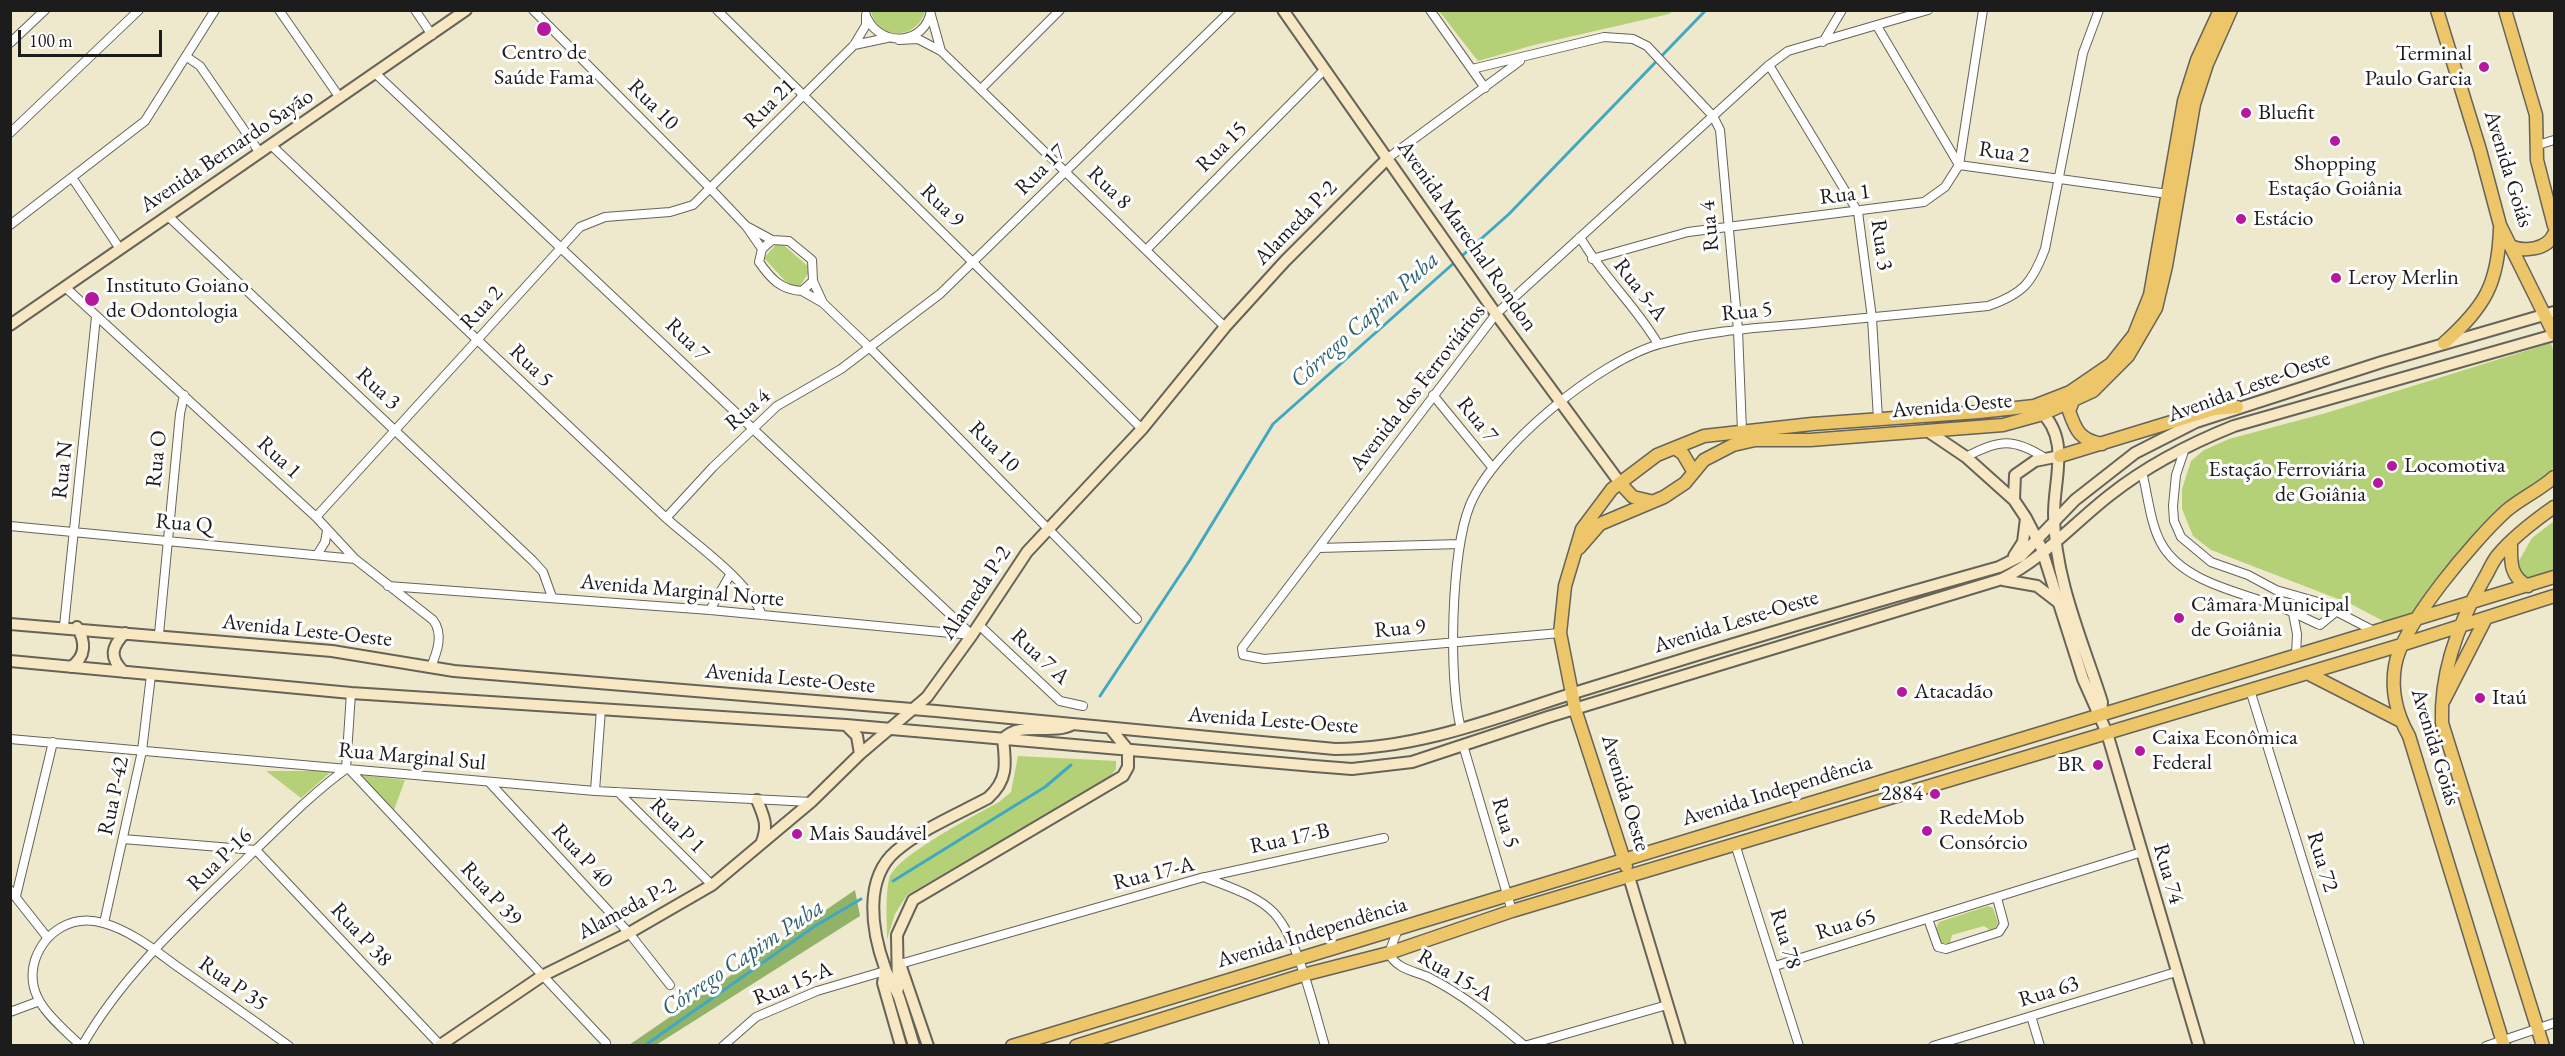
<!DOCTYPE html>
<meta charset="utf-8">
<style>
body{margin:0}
#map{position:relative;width:2565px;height:1056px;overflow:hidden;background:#eee8cd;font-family:"EB Garamond",serif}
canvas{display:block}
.frame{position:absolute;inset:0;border:12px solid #1c1c1c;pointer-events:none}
.scale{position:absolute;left:18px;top:30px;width:144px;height:27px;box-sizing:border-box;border:3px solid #1c1c1c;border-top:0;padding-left:8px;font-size:18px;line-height:21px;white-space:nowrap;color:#1c1c1c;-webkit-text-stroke:4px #fff;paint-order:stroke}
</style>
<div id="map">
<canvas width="2565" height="1056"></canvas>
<div class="frame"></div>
<div class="scale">100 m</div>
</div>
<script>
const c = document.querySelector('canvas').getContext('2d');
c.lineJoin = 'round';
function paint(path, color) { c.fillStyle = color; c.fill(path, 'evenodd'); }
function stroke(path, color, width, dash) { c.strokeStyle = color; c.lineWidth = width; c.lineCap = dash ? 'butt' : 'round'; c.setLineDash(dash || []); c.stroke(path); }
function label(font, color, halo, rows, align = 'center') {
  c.font = font + ' "EB Garamond",serif'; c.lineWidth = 6; c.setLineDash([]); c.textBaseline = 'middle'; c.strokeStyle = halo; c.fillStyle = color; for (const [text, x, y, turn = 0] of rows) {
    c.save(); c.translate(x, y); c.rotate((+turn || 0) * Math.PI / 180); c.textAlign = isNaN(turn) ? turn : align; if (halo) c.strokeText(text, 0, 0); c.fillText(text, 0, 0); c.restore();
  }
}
paint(new Path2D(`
 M 871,11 L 871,10 L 925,11 C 918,40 877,41 871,11 Z
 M 1439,11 L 1673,11 L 1669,14 L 1534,45 L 1478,61 Z
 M 779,241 L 811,269 L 798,289 L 789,285 L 764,258 Z
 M 2551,343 L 2554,353 L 2554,467 L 2545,477 L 2495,512 L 2473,537 L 2421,611 L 2385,622 L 2351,604 L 2211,550 L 2193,536 L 2182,509 L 2182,489 L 2191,461 L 2204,450 L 2229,439 L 2326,413 Z
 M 2554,521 L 2554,571 C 2542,576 2531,582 2519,573 L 2517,564 L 2532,538 Z
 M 1018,756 L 1116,761 L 1116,769 L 1109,778 L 907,895 L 895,914 L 887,940 C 887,921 885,897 889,879 C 895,856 976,815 999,802 L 1011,792 Z
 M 266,771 L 332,771 L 301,798 Z
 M 359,775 L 405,780 L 394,810 Z
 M 1988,906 L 1993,908 L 1998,923 L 1995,928 L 1990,930 L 1984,926 L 1952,935 L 1950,943 L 1941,943 L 1936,928 L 1939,922 Z`), '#b5d177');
paint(new Path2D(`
 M 855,890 L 860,916 L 656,1045 L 629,1045 Z`), '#90b368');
stroke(new Path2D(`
 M 1100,696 L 1190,560 L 1273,424 L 1509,214 L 1706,10
 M 893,881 L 1045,787 L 1071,765
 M 644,1046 L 815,926 L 861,899`), '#40a8c0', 3);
const street = new Path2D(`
 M 279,10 L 340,98
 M 415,10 L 432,35
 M 533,10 L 709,187 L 746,226 L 762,249
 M 717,10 L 1142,429
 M 1430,10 L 1485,88
 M 931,15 L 941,51
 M 867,18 C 881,48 926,45 931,10
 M 1877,26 L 1959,165 L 2168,194
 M 899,40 L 918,39 L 941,51 L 1225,327
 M 1823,42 L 1842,10
 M 10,43 L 45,10
 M 854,45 L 887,38
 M 187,57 L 200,66 L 260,153
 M 1769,65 L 1858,212 L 1872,318 L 1878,419
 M 1472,69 L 1604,37 L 1633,39 L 1647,46 L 1713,116 L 1720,130 L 1738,330 L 1742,431
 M 375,73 L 972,635
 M 981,89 L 1060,10
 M 10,133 L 139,10
 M 271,145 L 666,518 C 695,544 747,579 762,615
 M 2538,145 L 2554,140
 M 1388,158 L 1520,61
 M 73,179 L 120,249
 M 168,216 L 533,561 L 543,572 L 552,597
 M 10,225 L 145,121 L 215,10
 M 748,227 L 772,240
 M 1580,237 C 1602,276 1636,306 1658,344
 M 772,240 L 789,241 L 812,260 L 813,281 L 802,291 C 781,290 771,279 759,262 L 762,249 Z
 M 1146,250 L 1324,70
 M 1592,259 L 1688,232 L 1924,202 L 1945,187 L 1959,165 L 1983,10
 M 813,281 L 823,303
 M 65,287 L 316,517 L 355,559 L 433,620 C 444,634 437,652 431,667
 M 802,291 L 823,303 L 869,347 L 1137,619
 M 1433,395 L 1492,467
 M 2185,448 L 2176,475 L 2173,506 L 2174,521 L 2181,537 L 2211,562 L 2248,575 L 2276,590 L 2318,602 L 2376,632
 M 1966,457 C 1999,439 2014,438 2045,458
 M 2142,472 C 2148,495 2150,523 2161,543 C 2182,582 2240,592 2277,606 C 2292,611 2306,619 2320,625 L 2337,611
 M 316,517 L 580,227 L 605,217 L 670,212 L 693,205 L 854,45 L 866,25 L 866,15
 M 666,518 L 713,467 L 777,406 L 841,369 L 940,294 L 1231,10
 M 10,526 L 355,559
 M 1319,548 L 1460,544
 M 317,555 L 325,542 L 327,531
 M 388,586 L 710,610 L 972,635
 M 710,610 L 730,575
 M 2293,613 L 2297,634 L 2296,656
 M 979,625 L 1060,701 L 1083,706
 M 64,626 L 96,317
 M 1560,633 L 1264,659 L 1243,655 L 1242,648 L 1496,314 L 1769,65 L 1788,51 L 1928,10
 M 159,634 L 180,414 L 184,395
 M 2250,690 L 2360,1046
 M 1461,729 C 1448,680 1451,551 1470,505 C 1494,447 1600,360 1660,344 C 1706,331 1755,328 1803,324 C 1865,318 1927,312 1988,306 C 2023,294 2032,283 2045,249 L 2083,53 L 2099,10
 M 10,739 L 595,791 L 811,802
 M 1463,745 L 1512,911
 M 350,770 L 606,1043
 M 489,782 L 629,933 L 670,985
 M 595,791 L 601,709
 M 618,792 L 712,885
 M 123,839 L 256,850 L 441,1046
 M 1735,844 L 1799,1046
 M 1206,877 L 1384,838
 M 10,890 L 47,937
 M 16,896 L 53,742
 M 1928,919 L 1938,947 L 1946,949 L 1999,932 L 2004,924 L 1997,898
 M 104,923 L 142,751 L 151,675
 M 1398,929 L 1389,953 C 1396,969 1414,971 1428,977 C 1463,994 1495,1021 1525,1046
 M 900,964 L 1204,877 C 1226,886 1257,895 1274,913 C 1299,940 1314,1010 1325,1046
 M 1775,966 L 2142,852
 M 10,1012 L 37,1002
 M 2031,1016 L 2040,1046
 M 81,1046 C 56,1021 23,999 35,960 C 45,931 73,914 103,923 C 130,930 156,951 178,967 C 215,993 252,1019 289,1046
 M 82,1046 C 123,974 188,915 247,858 C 279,828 310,795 346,769 L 351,693
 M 723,1046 L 756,1017 L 817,991 L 885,971
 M 1524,1046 L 1667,1005
 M 1933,1046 L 2176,972
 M 2486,1046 L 2554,1023`);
const secondary = new Path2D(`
 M 1283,10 L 1496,314 L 1620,483
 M 10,325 L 466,10
 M 2039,410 C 2071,438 2054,477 2054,514 C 2054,578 2083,642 2102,702 L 2101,714
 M 1926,430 L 1966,457 L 2014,500 L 2026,518 L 2041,547 L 2083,679 L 2107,733 L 2199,1046
 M 2014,500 L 2015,475 L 2035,461 L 2060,456
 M 2014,556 L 2023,542 L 2026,518
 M 2003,580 L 2037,586 L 2059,603
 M 10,624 L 332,651 L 454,671 L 936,711 L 1335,749 C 1428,749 1515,710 1603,684 C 1734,643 1866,604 1999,567 L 2021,556 L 2075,500 L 2135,453 L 2196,422 L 2382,362 L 2554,312
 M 10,661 L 351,693 L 846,725 L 1314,766 L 1352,769 L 1412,762 L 1548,717 L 2002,579 C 2043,559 2074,523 2110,495 C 2148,465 2189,444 2234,426 L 2554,335
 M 71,667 C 86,657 86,642 77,627
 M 124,672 C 109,658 111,647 125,633
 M 846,725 L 857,736 L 860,754
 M 757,800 C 764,817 769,826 761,844
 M 1629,877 L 1680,1046
 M 900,964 L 928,1046
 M 885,971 L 883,983 L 901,1046
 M 898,989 L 897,935 L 913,900 L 1123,776 L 1128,767 L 1128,750 L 1110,728
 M 439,1046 L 542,976 L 629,933 L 712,885 L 811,802 L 860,754 L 913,709 L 927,697 L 972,635 L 1027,552 L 1142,429 L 1225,327 L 1285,261 L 1388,158
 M 914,1046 C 909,1029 904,1013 899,997 C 895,987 888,978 885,968 C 872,932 863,879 896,851 C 922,829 958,814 988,798 C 1008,780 1006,764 1003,739 C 1021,720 1051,736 1073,724`);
const primary = new Path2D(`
 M 2437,10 L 2480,150 L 2500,225 L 2554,334
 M 2505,10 L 2536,115 L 2537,160 L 2554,226
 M 2510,246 C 2524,252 2547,250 2554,234
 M 2444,343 C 2485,306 2498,285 2500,229
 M 2073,401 L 2069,411 C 2076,431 2080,440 2102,444
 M 1675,448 L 1683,454 L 1693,471
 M 2060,456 L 2214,409 L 2237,407
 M 1620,483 L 1633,497 L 1650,501
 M 2511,542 C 2511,561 2509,576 2528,586
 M 1579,548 L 1600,524 L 1664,497 L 1685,483 L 1704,460 L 1733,445 L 1755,440 L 1810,440 L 2003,425 L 2043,414 L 2093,391 L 2128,356 L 2156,308 L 2166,266 L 2194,104 L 2207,64 L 2231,10
 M 2307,673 L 2401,721
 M 2444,700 L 2486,618
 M 1626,866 L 1575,709 L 1560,633 L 1565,586 L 1582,529 L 1612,489 L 1657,455 L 1704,436 L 1812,424 L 1979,412 L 2034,406 L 2070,392 L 2111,364 L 2134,335 L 2150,295 L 2184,101 L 2197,60 L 2220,10
 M 1012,1046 L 2554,577
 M 1076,1046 L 1303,975 L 1389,953 L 1512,911 L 2401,645 L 2554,596
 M 2504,1046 L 2409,736 C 2397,715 2391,690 2395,666 C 2401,626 2475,539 2506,511 C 2521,498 2540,490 2554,477
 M 2543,1046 L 2442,723 C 2440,672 2459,622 2484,579 C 2489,571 2492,562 2498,555 C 2514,536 2534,521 2554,507`);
stroke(street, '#66635a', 10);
stroke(secondary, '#66635a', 14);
stroke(primary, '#66635a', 15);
stroke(street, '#fff', 8);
stroke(secondary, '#f7e8c3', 10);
stroke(primary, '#ecc669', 12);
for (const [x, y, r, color] of [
 [544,29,8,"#b5179e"],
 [2484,67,6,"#b5179e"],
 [2246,113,6,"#b5179e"],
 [2335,141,6,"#b5179e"],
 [2241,219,6,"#b5179e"],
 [2336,278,6,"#b5179e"],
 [92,299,8,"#b5179e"],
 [2392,466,6,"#b5179e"],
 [2378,483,6,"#b5179e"],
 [2179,618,6,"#b5179e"],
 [1902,692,6,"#b5179e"],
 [2480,698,6,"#b5179e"],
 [2140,751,6,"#b5179e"],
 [2098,765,6,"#b5179e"],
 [1935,794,6,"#b5179e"],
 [1927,831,6,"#b5179e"],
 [797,834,6,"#b5179e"]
]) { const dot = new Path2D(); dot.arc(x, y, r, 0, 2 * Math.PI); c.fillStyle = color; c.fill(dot); stroke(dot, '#fff', 2); }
label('22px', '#1c1c1c', '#fff', [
 ["Centro de",544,53,"center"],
 ["Saúde Fama",544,78,"center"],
 ["Terminal",2472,54,"right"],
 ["Paulo Garcia",2472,79,"right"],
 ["Bluefit",2258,113],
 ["Shopping",2335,164,"center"],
 ["Estação Goiânia",2335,189,"center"],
 ["Estácio",2253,219],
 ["Leroy Merlin",2348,278],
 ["Instituto Goiano",106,286],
 ["de Odontologia",106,311],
 ["Locomotiva",2404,466],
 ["Estação Ferroviária",2366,470,"right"],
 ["de Goiânia",2366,495,"right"],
 ["Câmara Municipal",2191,605],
 ["de Goiânia",2191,630],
 ["Atacadão",1914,692],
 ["Itaú",2492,698],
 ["Caixa Econômica",2152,738],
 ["Federal",2152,763],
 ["BR",2086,765,"right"],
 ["2884",1923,794,"right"],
 ["RedeMob",1939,818],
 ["Consórcio",1939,843],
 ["Mais Saudável",809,834]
], 'left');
label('22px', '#1c1c1c', '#fff', [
 ["Rua 21",770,104,-44],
 ["Rua 10",653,105,45],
 ["Rua 15",1222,147,-45],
 ["Avenida Bernardo Sayão",227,151,-34],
 ["Rua 2",2004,153,8],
 ["Avenida Goiás",2508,169,73],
 ["Rua 17",1041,170,-45],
 ["Rua 8",1109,188,44],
 ["Rua 1",1845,195,-7],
 ["Rua 9",942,206,44],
 ["Alameda P-2",1296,223,-46],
 ["Rua 4",1710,226,-95],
 ["Avenida Marechal Rondon",1467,236,55],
 ["Rua 3",1881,245,82],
 ["Rua 5-A",1640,290,52],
 ["Rua 2",482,308,-47],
 ["Rua 5",1747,312,-6],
 ["Rua 7",687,340,44],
 ["Rua 5",531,366,44],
 ["Avenida Leste-Oeste",2249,387,-20],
 ["Avenida dos Ferroviários",1418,388,-52],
 ["Rua 3",378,389,43],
 ["Avenida Oeste",1952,406,-5],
 ["Rua 4",748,410,-41],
 ["Rua 7",1477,420,51],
 ["Rua 10",994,447,45],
 ["Rua 1",279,458,43],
 ["Rua O",157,459,-84],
 ["Rua N",63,470,-84],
 ["Rua Q",184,524,5],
 ["Avenida Marginal Norte",682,591,5],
 ["Alameda P-2",976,593,-56],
 ["Avenida Leste-Oeste",1736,622,-17],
 ["Rua 9",1400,629,-5],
 ["Avenida Leste-Oeste",307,631,6],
 ["Rua 7 A",1040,657,43],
 ["Avenida Leste-Oeste",790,679,5],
 ["Avenida Leste-Oeste",1273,721,4],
 ["Avenida Goiás",2435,747,73],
 ["Rua Marginal Sul",412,757,5],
 ["Avenida Independência",1777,791,-17],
 ["Avenida Oeste",1625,793,73],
 ["Rua P-42",114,796,-78],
 ["Rua 5",1505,823,74],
 ["Rua P 1",677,826,45],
 ["Rua 17-B",1290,839,-12],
 ["Rua P 40",582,856,47],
 ["Rua P-16",220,860,-44],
 ["Rua 72",2322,862,73],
 ["Rua 17-A",1154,874,-14],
 ["Rua 74",2168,874,74],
 ["Rua P 39",491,894,47],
 ["Alameda P-2",627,909,-28],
 ["Rua 65",1846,925,-17],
 ["Avenida Independência",1312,933,-17],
 ["Rua P 38",361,935,47],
 ["Rua 78",1785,939,73],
 ["Rua 15-A",1455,976,30],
 ["Rua P 35",233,984,35],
 ["Rua 15-A",793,984,-22],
 ["Rua 63",2049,992,-17]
]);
label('italic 24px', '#2e626e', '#fff', [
 ["Córrego Capim Puba",1365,320,-42],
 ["Córrego Capim Puba",743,958,-34]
]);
</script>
